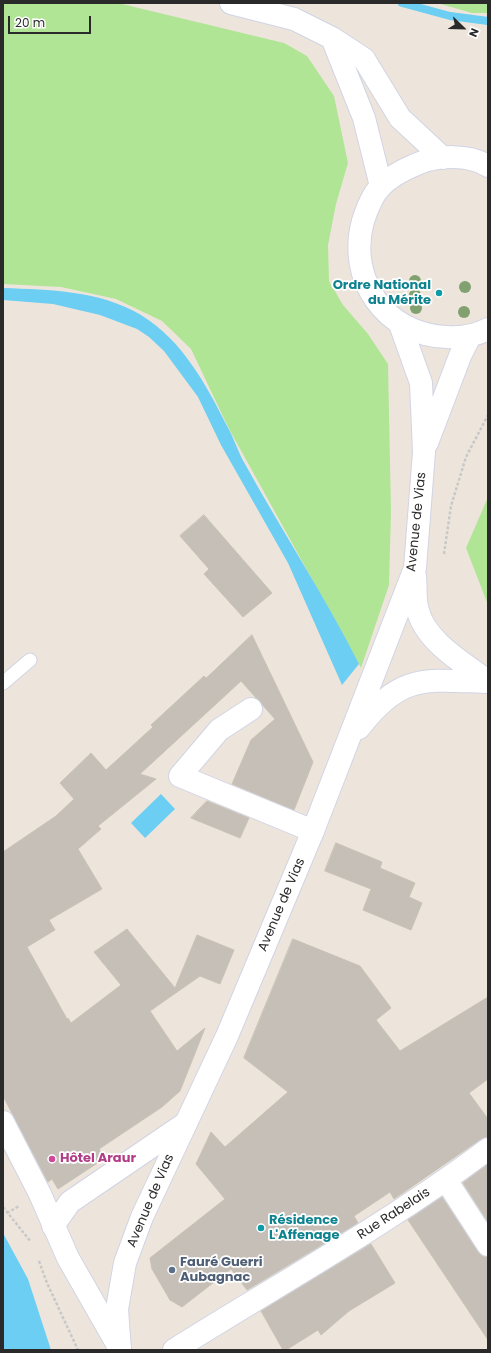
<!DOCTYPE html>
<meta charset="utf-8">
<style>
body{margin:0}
#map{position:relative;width:491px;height:1353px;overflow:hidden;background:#ede5dc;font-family:Poppins,sans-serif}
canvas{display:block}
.frame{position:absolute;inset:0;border:4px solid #2a2a2a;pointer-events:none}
.north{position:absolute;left:443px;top:8px;width:40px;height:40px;-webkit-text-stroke:3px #fff;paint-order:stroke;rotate:113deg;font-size:11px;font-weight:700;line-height:16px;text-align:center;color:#2a2a2a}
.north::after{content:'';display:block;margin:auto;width:14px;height:18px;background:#2a2a2a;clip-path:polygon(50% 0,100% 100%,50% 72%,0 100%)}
.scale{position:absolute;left:8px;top:16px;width:83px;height:18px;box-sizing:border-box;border:2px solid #2a2a2a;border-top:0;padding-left:5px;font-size:12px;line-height:14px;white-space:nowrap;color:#2a2a2a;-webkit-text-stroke:3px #fff;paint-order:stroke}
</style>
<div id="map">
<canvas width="491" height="1353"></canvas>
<div class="frame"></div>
<div class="north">N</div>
<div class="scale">20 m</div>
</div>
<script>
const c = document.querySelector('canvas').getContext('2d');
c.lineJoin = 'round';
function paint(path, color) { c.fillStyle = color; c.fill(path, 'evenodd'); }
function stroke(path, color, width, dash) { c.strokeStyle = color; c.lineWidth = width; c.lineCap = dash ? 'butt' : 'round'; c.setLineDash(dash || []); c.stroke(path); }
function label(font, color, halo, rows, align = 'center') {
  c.font = font + ' Poppins,sans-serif'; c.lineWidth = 3.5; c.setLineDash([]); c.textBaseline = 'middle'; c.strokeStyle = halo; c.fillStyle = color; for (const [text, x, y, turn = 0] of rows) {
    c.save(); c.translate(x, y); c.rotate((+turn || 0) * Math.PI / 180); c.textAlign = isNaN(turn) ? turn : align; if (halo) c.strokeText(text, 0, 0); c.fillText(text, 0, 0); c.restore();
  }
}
paint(new Path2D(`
 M 3,3 L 118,3 L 284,43 L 307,56 L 334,96 L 348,163 L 336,204 L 328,245 L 329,281 L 343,305 L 368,334 L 388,364 L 391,511 L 389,585 L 361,668 L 228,427 L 191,349 L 162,321 L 116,299 L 61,287 L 3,284 Z
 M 437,3 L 488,3 L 488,13 L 472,13 Z
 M 488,497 L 488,605 L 466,548 Z`), '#b1e596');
paint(new Path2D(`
 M 3,288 C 50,290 99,290 141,315 C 182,340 206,384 227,426 C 234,438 238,452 245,464 C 282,531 324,595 359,664 L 342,685 L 288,563 L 221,445 L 198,397 L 164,351 L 149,337 L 137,329 L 100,315 L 53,304 L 3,300 Z
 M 161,794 L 175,809 L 145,838 L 131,823 Z
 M 3,1233 L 28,1279 L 51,1350 L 3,1350 Z`), '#6bcef2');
stroke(new Path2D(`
 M 402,3 L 450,16 L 488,21`), '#6bcef2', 8);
const building = new Path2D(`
 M 204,515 L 272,593 L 243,617 L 204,574 L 209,569 L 180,536 Z
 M 252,635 L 313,762 L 294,810 L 232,784 L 251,740 L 275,719 L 241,681 L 140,774 L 156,779 L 98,826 L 101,829 L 78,849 L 102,889 L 49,920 L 55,930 L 27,947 L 67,1019 L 68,1018 L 71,1023 L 121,985 L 94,952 L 127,929 L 175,988 L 197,935 L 234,950 L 220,984 L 200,976 L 150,1011 L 177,1051 L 205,1028 L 180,1091 L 162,1107 L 99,1149 L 105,1158 L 58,1189 L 52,1179 L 48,1182 L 3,1096 L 3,852 L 56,816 L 74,799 L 60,783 L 91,753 L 106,770 L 153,727 L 151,725 L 204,676 L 206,678 Z
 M 207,801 L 249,818 L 240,838 L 191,818 Z
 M 336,843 L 382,862 L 380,868 L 415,883 L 409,897 L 422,903 L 411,930 L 363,910 L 371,889 L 325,871 Z
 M 293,939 L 360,966 L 391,1008 L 376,1020 L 400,1051 L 488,997 L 488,1079 L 469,1093 L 488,1119 L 488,1137 L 481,1139 L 394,1199 L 390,1192 L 354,1216 L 358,1223 L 247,1290 L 231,1269 L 182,1307 L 170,1300 L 152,1269 L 150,1258 L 225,1199 L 196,1164 L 211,1132 L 225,1147 L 288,1092 L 244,1058 Z
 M 488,1164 L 488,1222 L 463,1183 Z
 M 442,1197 L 478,1252 L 482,1256 L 488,1257 L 488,1340 L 408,1220 Z
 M 371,1244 L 395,1283 L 349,1311 L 321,1335 L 318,1330 L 286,1350 L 283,1350 L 261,1311 Z`);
paint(building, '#c5bfb8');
stroke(building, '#c8c2b5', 1);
const service = new Path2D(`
 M 3,683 L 30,660`);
const minor = new Path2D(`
 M 251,709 L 219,730 L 180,776 L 313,831
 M 3,1122 L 40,1194 L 68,1258 L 120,1349
 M 446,1180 L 488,1245
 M 53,1226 L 70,1202 L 186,1123
 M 174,1350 C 279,1284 388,1224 488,1149`);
const secondary = new Path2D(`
 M 231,3 L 294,19 L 332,38 L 364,59 L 400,118 L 443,158
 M 332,38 L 364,118 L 381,186
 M 488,166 C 469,154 438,155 417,164 C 405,169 391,176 381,186 C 372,195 367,209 363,221 C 347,279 385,335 447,337 C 462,338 475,336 488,329
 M 427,443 L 460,356 L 470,336
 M 415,576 C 416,586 415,597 417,607 C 423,640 463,663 488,681
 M 359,728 C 401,673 425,680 488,682
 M 120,1350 L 117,1309 L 125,1263 L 142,1217 L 227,1036 L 313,831 L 415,568 L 424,452 L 421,383 L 400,324`);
stroke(service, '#d1d4e4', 15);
stroke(minor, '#d1d4e4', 24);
stroke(secondary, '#d1d4e4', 24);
stroke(new Path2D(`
 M 444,554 L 451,506 L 466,457 L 488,415
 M 3,1207 L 31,1242
 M 7,1213 L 19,1206
 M 39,1261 L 47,1283 L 78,1350`), '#c8c8c8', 2.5, [3, 2]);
stroke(service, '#fff', 13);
stroke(minor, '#fff', 22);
stroke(secondary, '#fff', 22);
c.fillStyle = '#81a170';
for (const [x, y] of [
 [415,281],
 [465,287],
 [415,295],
 [416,308],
 [464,312]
]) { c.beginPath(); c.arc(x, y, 6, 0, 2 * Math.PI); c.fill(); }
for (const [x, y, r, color] of [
 [439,293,4,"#0f9aa8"],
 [52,1159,4,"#d1479c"],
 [261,1228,4,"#0f9aa8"],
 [172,1270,4,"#5c6f8a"]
]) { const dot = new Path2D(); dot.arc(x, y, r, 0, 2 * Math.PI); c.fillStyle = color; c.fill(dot); stroke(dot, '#fff', 1.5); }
label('bold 13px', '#0d838f', '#fff', [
 ["Ordre National",431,286],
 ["du Mérite",431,301],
 ["Résidence",269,1221,"left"],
 ["L'Affenage",269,1236,"left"]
], 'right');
label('13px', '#2a2a2a', '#fff', [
 ["Avenue de Vias",417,522,-84],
 ["Avenue de Vias",282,905,-67],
 ["Avenue de Vias",151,1201,-67],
 ["Rue Rabelais",394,1214,-33]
]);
label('bold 13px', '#b23c85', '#fff', [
 ["Hôtel Araur",60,1159]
], 'left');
label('bold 13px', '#4e5e75', '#fff', [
 ["Fauré Guerri",180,1263],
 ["Aubagnac",180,1278]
], 'left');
</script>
